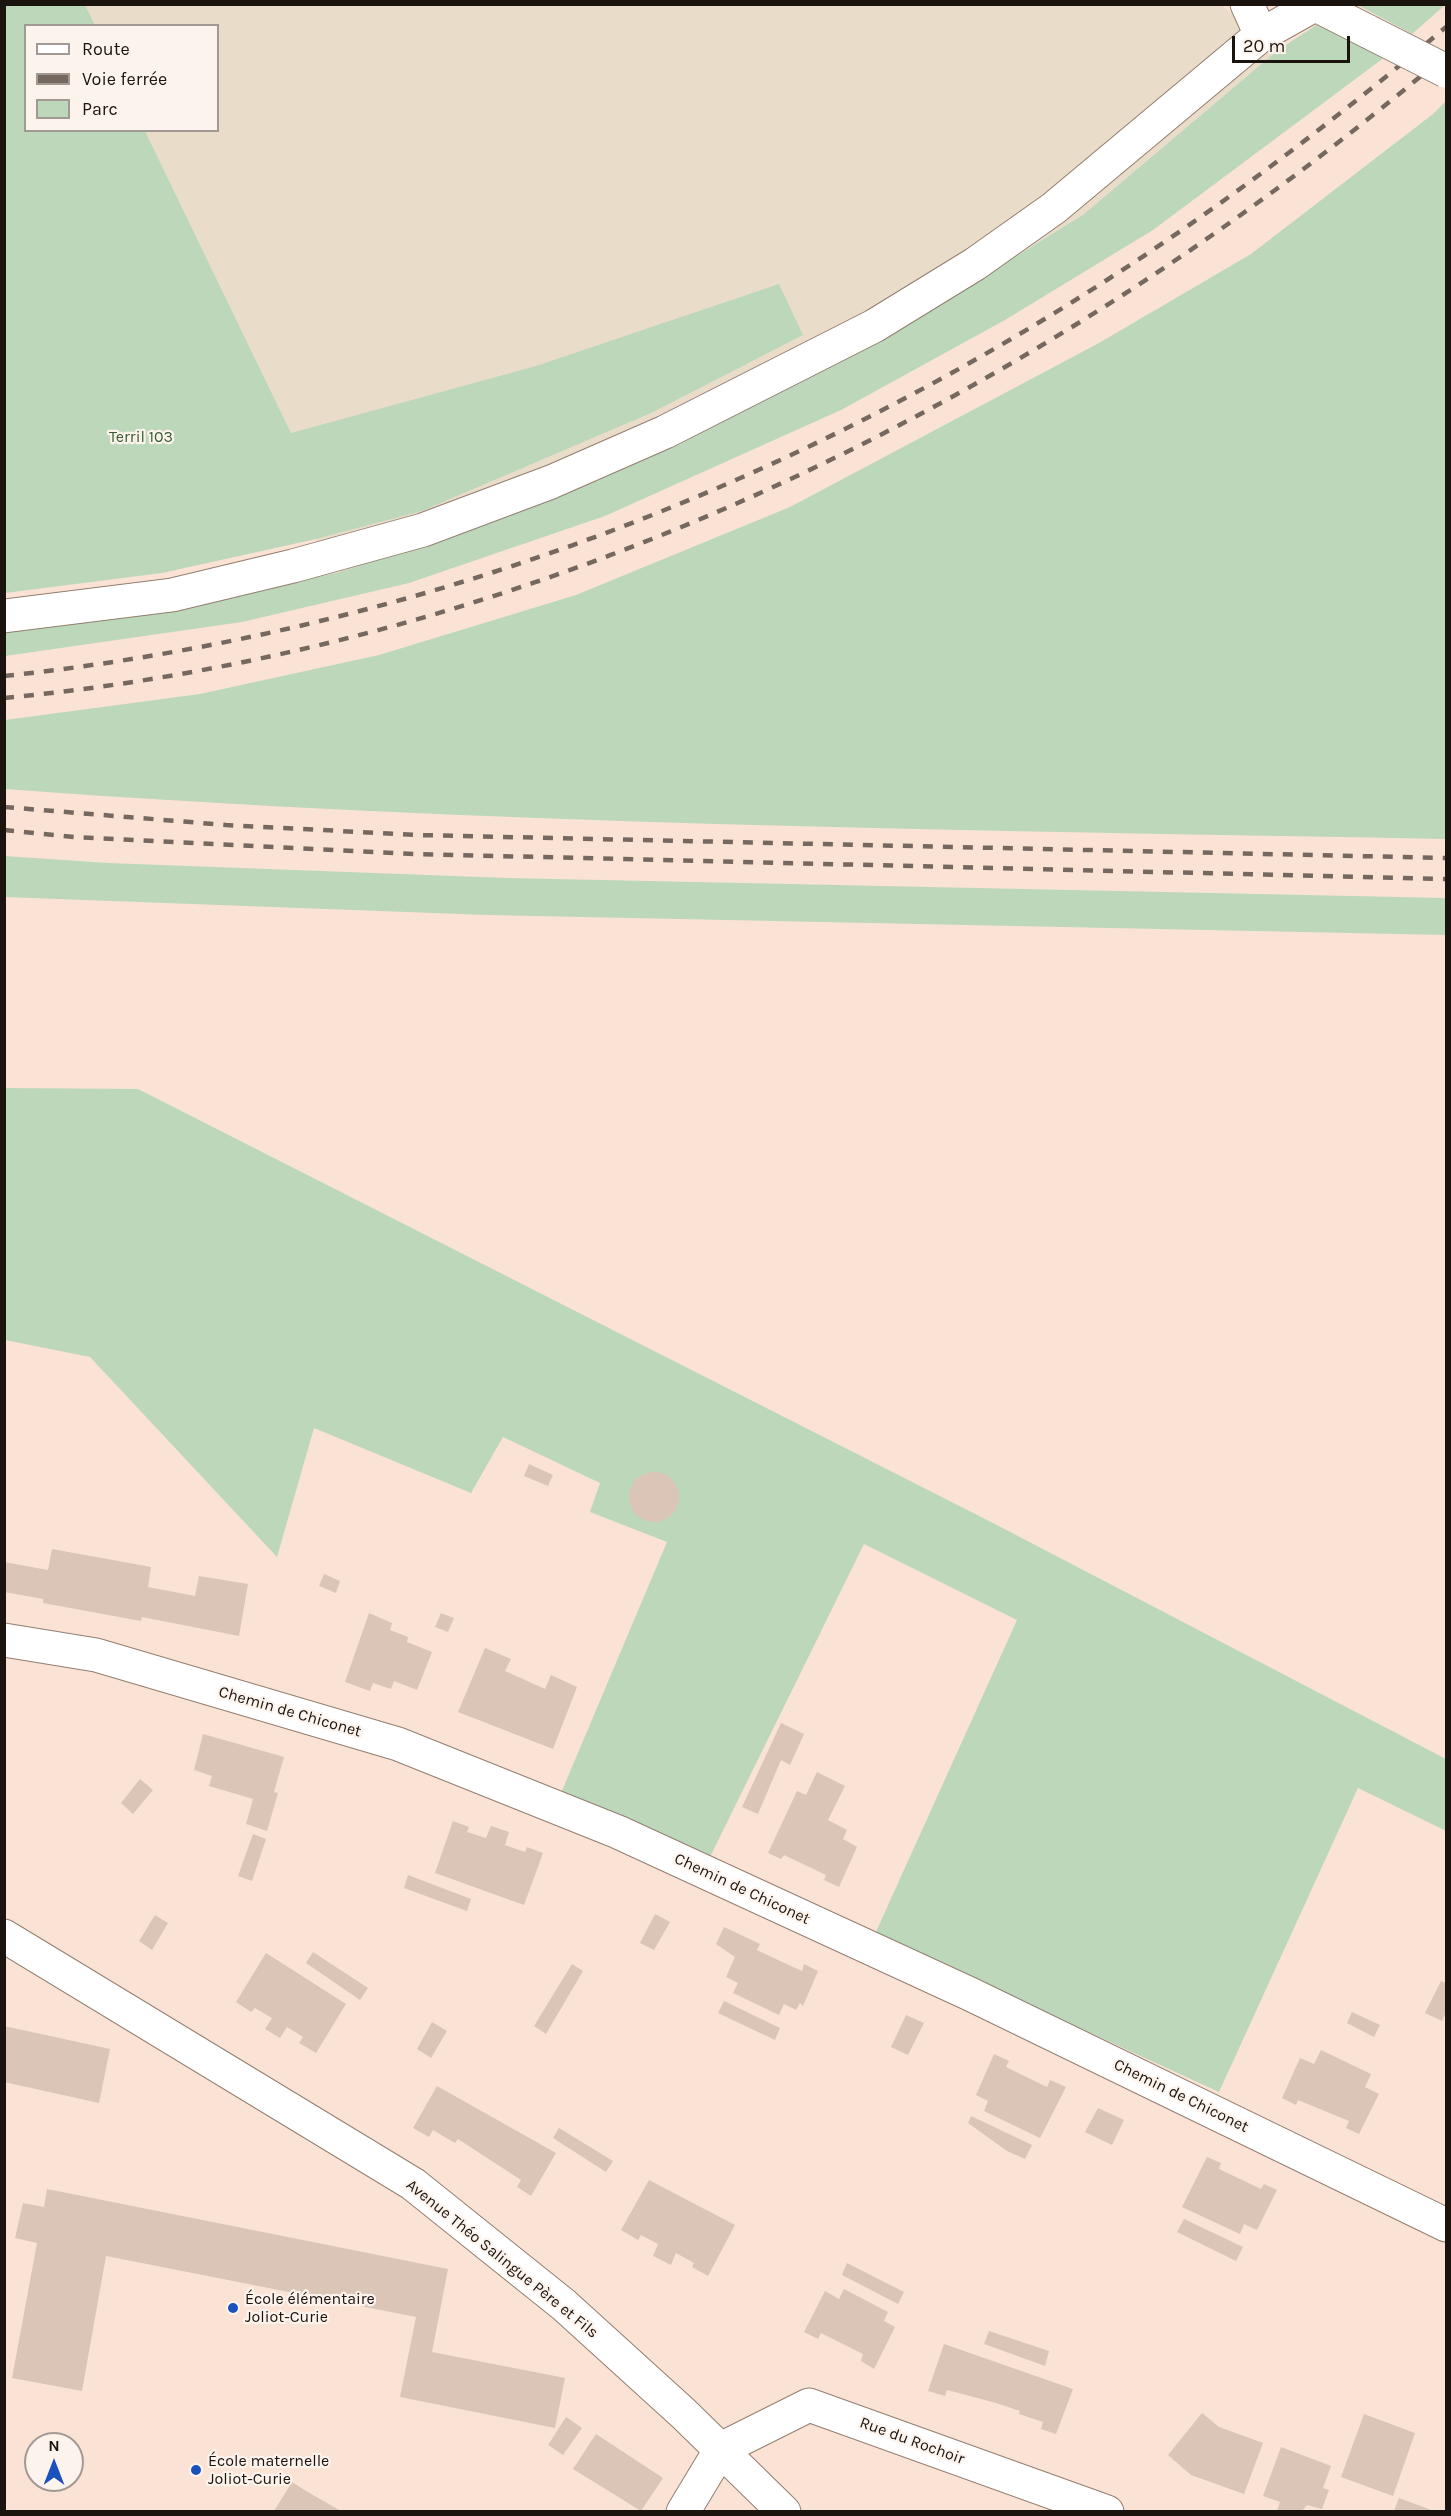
<!DOCTYPE html>
<meta charset="utf-8">
<style>
body{margin:0}
#map{position:relative;width:1451px;height:2516px;overflow:hidden;background:#fae3d4;font-family:Karla,sans-serif}
canvas{display:block}
.frame{position:absolute;inset:0;border:6px solid #1b130e;pointer-events:none}
.legend{position:absolute;left:24px;top:24px;width:195px;height:108px;box-sizing:border-box;background:#fdf3ed;border:2px solid #a39994;margin:0;padding:8px 10px;list-style:none;font-size:18px;color:#1b130e}
.legend li{display:flex;align-items:center;gap:12px;height:30px}
.legend b{width:30px;border:2px solid #a39994}
.north{position:absolute;left:24px;top:2432px;width:60px;height:60px;box-sizing:border-box;background:#fdf3ed;border:2px solid #a39994;border-radius:50%;rotate:0deg;font-size:16px;font-weight:700;line-height:24px;text-align:center;color:#1b130e}
.north::after{content:'';display:block;margin:auto;width:21px;height:27px;background:#1b51bd;clip-path:polygon(50% 0,100% 100%,50% 72%,0 100%)}
.scale{position:absolute;left:1232px;top:36px;width:118px;height:27px;box-sizing:border-box;border:3px solid #1b130e;border-top:0;padding-left:8px;font-size:18px;line-height:21px;white-space:nowrap;color:#1b130e;-webkit-text-stroke:4px #fdf3ed;paint-order:stroke}
</style>
<div id="map">
<canvas width="1451" height="2516"></canvas>
<div class="frame"></div>
<ul class="legend">
<li><b style="height:8px;background:#fff"></b>Route</li>
<li><b style="height:8px;background:#77685f"></b>Voie ferrée</li>
<li><b style="height:16px;background:#bdd7bb"></b>Parc</li>
</ul>
<div class="north">N</div>
<div class="scale">20 m</div>
</div>
<script>
const c = document.querySelector('canvas').getContext('2d');
c.lineJoin = 'round';
function paint(path, color) { c.fillStyle = color; c.fill(path, 'evenodd'); }
function stroke(path, color, width, dash) { c.strokeStyle = color; c.lineWidth = width; c.lineCap = dash ? 'butt' : 'round'; c.setLineDash(dash || []); c.stroke(path); }
function label(font, color, halo, rows, align = 'center') {
  c.font = font + ' Karla,sans-serif'; c.lineWidth = 4.5; c.setLineDash([]); c.textBaseline = 'middle'; c.strokeStyle = halo; c.fillStyle = color; for (const [text, x, y, turn = 0] of rows) {
    c.save(); c.translate(x, y); c.rotate((+turn || 0) * Math.PI / 180); c.textAlign = isNaN(turn) ? turn : align; if (halo) c.strokeText(text, 0, 0); c.fillText(text, 0, 0); c.restore();
  }
}
paint(new Path2D(`
 M 1220,4 L 1278,50 L 1084,214 L 922,315 L 680,444 L 507,515 L 340,572 L 316,539 L 291,433 L 145,131 L 218,130 L 218,26 L 95,25 L 85,5 Z`), '#e9ddc9');
paint(new Path2D(`
 M 4,5 L 85,5 L 95,25 L 26,26 L 26,130 L 145,131 L 291,433 L 536,366 L 779,284 L 803,335 L 651,413 L 422,511 L 316,539 L 162,573 L 5,593 Z
 M 1358,5 L 1445,5 L 1412,34 Z
 M 1318,24 L 1385,57 L 1153,230 L 1005,320 L 841,410 L 605,516 L 409,583 L 242,622 L 5,656 L 5,631 L 170,610 L 340,572 L 507,515 L 680,444 L 922,315 L 1084,214 L 1278,50 Z
 M 1446,101 L 1446,839 C 966,830 484,825 5,789 L 5,720 L 200,694 L 379,655 L 576,595 L 790,507 L 1099,343 L 1251,254 L 1433,114 Z
 M 5,856 L 108,863 L 508,878 L 1446,898 L 1446,935 L 487,915 L 5,897 Z
 M 5,1088 L 138,1089 L 991,1522 L 1446,1759 L 1446,1831 L 1358,1788 L 1219,2092 L 875,1934 L 1017,1620 L 864,1544 L 710,1857 L 561,1793 L 667,1542 L 590,1512 L 600,1483 L 503,1437 L 471,1493 L 314,1428 L 277,1557 L 90,1357 L 5,1340 Z`), '#bdd7bb');
paint(new Path2D(`
 M 529,1464 L 553,1475 L 548,1486 L 524,1476 Z
 M629 1497a25 25 0 1 1 50 0a25 25 0 1 1-50 0Z
 M 52,1549 L 151,1567 L 148,1587 L 195,1596 L 199,1576 L 248,1584 L 239,1636 L 142,1617 L 141,1621 L 43,1603 L 43,1599 L 4,1592 L 4,1562 L 48,1570 Z
 M 324,1574 L 340,1581 L 336,1593 L 319,1586 Z
 M 369,1613 L 392,1623 L 390,1630 L 408,1637 L 407,1642 L 432,1652 L 417,1690 L 394,1681 L 391,1689 L 373,1683 L 370,1691 L 345,1682 Z
 M 441,1613 L 454,1618 L 448,1632 L 435,1627 Z
 M 485,1648 L 511,1659 L 505,1671 L 545,1689 L 551,1675 L 577,1687 L 553,1749 L 458,1712 Z
 M 781,1723 L 804,1734 L 790,1765 L 781,1760 L 758,1814 L 742,1807 Z
 M 203,1734 L 284,1757 L 274,1792 L 278,1793 L 267,1831 L 246,1824 L 253,1799 L 209,1786 L 212,1776 L 194,1770 Z
 M 817,1772 L 845,1786 L 828,1820 L 847,1830 L 843,1839 L 857,1847 L 839,1887 L 824,1880 L 826,1875 L 784,1855 L 781,1859 L 768,1853 L 797,1791 L 806,1795 Z
 M 140,1779 L 153,1790 L 133,1814 L 121,1803 Z
 M 453,1821 L 469,1827 L 467,1832 L 486,1838 L 491,1826 L 509,1832 L 505,1845 L 525,1852 L 527,1847 L 543,1853 L 524,1905 L 435,1873 Z
 M 253,1834 L 266,1839 L 252,1881 L 238,1876 Z
 M 408,1875 L 471,1899 L 467,1911 L 404,1888 Z
 M 655,1914 L 670,1922 L 654,1950 L 640,1943 Z
 M 155,1915 L 168,1923 L 152,1950 L 139,1941 Z
 M 724,1927 L 760,1944 L 757,1950 L 780,1961 L 802,1971 L 804,1964 L 818,1971 L 803,2006 L 800,2003 L 796,2010 L 784,2004 L 779,2015 L 733,1993 L 738,1983 L 726,1977 L 735,1957 L 716,1944 Z
 M 313,1952 L 368,1988 L 360,2000 L 306,1963 Z
 M 266,1953 L 346,2004 L 316,2053 L 299,2043 L 303,2037 L 287,2027 L 280,2038 L 265,2029 L 272,2018 L 255,2008 L 251,2012 L 236,2002 Z
 M 572,1964 L 583,1971 L 546,2034 L 534,2026 Z
 M 1441,1981 L 1446,1983 L 1446,2012 L 1442,2021 L 1425,2013 Z
 M 724,2001 L 780,2028 L 775,2040 L 718,2013 Z
 M 1352,2012 L 1380,2025 L 1374,2037 L 1347,2023 Z
 M 906,2015 L 924,2023 L 908,2055 L 891,2047 Z
 M 432,2022 L 447,2031 L 431,2058 L 417,2049 Z
 M 4,2026 L 110,2049 L 99,2103 L 4,2082 Z
 M 1321,2050 L 1371,2074 L 1365,2087 L 1379,2094 L 1359,2134 L 1346,2128 L 1349,2121 L 1298,2100 L 1296,2105 L 1282,2098 L 1300,2058 L 1314,2064 Z
 M 994,2054 L 1009,2061 L 1006,2067 L 1047,2087 L 1050,2080 L 1066,2087 L 1040,2138 L 984,2111 L 988,2101 L 976,2095 Z
 M 437,2086 L 556,2153 L 531,2196 L 517,2187 L 521,2180 L 458,2139 L 455,2143 L 433,2130 L 429,2137 L 413,2128 Z
 M 1098,2108 L 1124,2120 L 1112,2145 L 1085,2132 Z
 M 971,2116 L 1032,2145 L 1025,2159 L 1007,2151 L 968,2123 Z
 M 559,2128 L 613,2161 L 606,2172 L 553,2138 Z
 M 1207,2157 L 1221,2163 L 1219,2169 L 1261,2189 L 1264,2184 L 1277,2190 L 1257,2230 L 1244,2224 L 1240,2234 L 1182,2207 Z
 M 649,2180 L 735,2225 L 708,2276 L 692,2267 L 694,2263 L 676,2253 L 671,2265 L 653,2256 L 658,2244 L 641,2235 L 638,2240 L 621,2230 Z
 M 47,2189 L 448,2269 L 432,2352 L 565,2378 L 555,2428 L 400,2397 L 416,2317 L 106,2256 L 82,2391 L 12,2378 L 37,2243 L 15,2238 L 23,2203 L 44,2207 Z
 M 1184,2219 L 1243,2247 L 1236,2261 L 1177,2232 Z
 M 847,2263 L 904,2292 L 898,2304 L 842,2275 Z
 M 844,2289 L 888,2312 L 884,2321 L 895,2327 L 874,2369 L 861,2361 L 863,2354 L 821,2333 L 818,2339 L 804,2332 L 825,2291 L 839,2299 Z
 M 989,2331 L 1049,2351 L 1045,2366 L 984,2344 Z
 M 944,2344 L 1073,2389 L 1056,2434 L 1041,2429 L 1043,2422 L 1019,2414 L 1020,2411 L 996,2403 L 947,2390 L 945,2396 L 928,2391 Z
 M 1202,2413 L 1219,2427 L 1263,2443 L 1244,2494 L 1191,2475 L 1168,2455 Z
 M 1364,2414 L 1415,2433 L 1393,2496 L 1341,2477 Z
 M 566,2417 L 582,2428 L 563,2455 L 548,2445 Z
 M 596,2434 L 663,2478 L 641,2511 L 573,2469 Z
 M 1281,2447 L 1331,2466 L 1323,2488 L 1329,2490 L 1322,2509 L 1307,2505 L 1302,2511 L 1277,2511 L 1280,2502 L 1263,2496 Z
 M 292,2482 L 306,2491 L 341,2511 L 274,2511 Z
 M 1399,2498 L 1434,2511 L 1394,2511 Z`), '#dbc5b6');
const minor = new Path2D(`
 M 1247,4 L 1261,35
 M 4,1640 L 96,1655 L 398,1744 L 618,1832 L 970,1994 L 1446,2225
 M 683,2512 L 721,2449 L 809,2405 L 1107,2512`);
const tertiary = new Path2D(`
 M 1316,5 L 1369,32
 M 4,616 L 172,595 L 293,566 L 423,530 L 551,482 L 665,432 L 874,326 L 975,264 L 1054,208 L 1261,35 L 1316,4
 M 4,1936 L 413,2184 L 564,2305 L 684,2414 L 784,2512`);
stroke(minor, '#937e70', 35);
stroke(tertiary, '#937e70', 35);
stroke(minor, '#fff', 33);
stroke(tertiary, '#fff', 33);
stroke(new Path2D(`
 M 4,676 C 401,634 776,494 1110,278 C 1228,202 1339,117 1446,27
 M 4,698 C 541,647 1039,400 1446,55
 M 4,807 L 226,825 L 417,835 L 1446,858
 M 4,830 L 74,837 L 415,854 L 1446,879`), '#77685f', 4.5, [10, 10]);
const tertiaryBridge = new Path2D(`
 M 1369,32 L 1446,71`);
stroke(tertiaryBridge, '#937e70', 35, []);
stroke(tertiaryBridge, '#fff', 33);
for (const [x, y, r, color] of [
 [233,2308,6,"#1b51bd"],
 [196,2470,6,"#1b51bd"]
]) { const dot = new Path2D(); dot.arc(x, y, r, 0, 2 * Math.PI); c.fillStyle = color; c.fill(dot); stroke(dot, '#fdf3ed', 2); }
label('16px', '#335c31', '#fdf3ed', [
 ["Terril 103",141,437]
]);
label('16px', '#1b130e', '#fdf3ed', [
 ["Chemin de Chiconet",290,1712,16],
 ["Chemin de Chiconet",742,1889,25],
 ["Chemin de Chiconet",1181,2096,26],
 ["Avenue Théo Salingue Père et Fils",502,2259,39],
 ["Rue du Rochoir",912,2441,20]
]);
label('16px', '#1b130e', '#fdf3ed', [
 ["École élémentaire",245,2299],
 ["Joliot-Curie",245,2317],
 ["École maternelle",208,2461],
 ["Joliot-Curie",208,2479]
], 'left');
</script>
